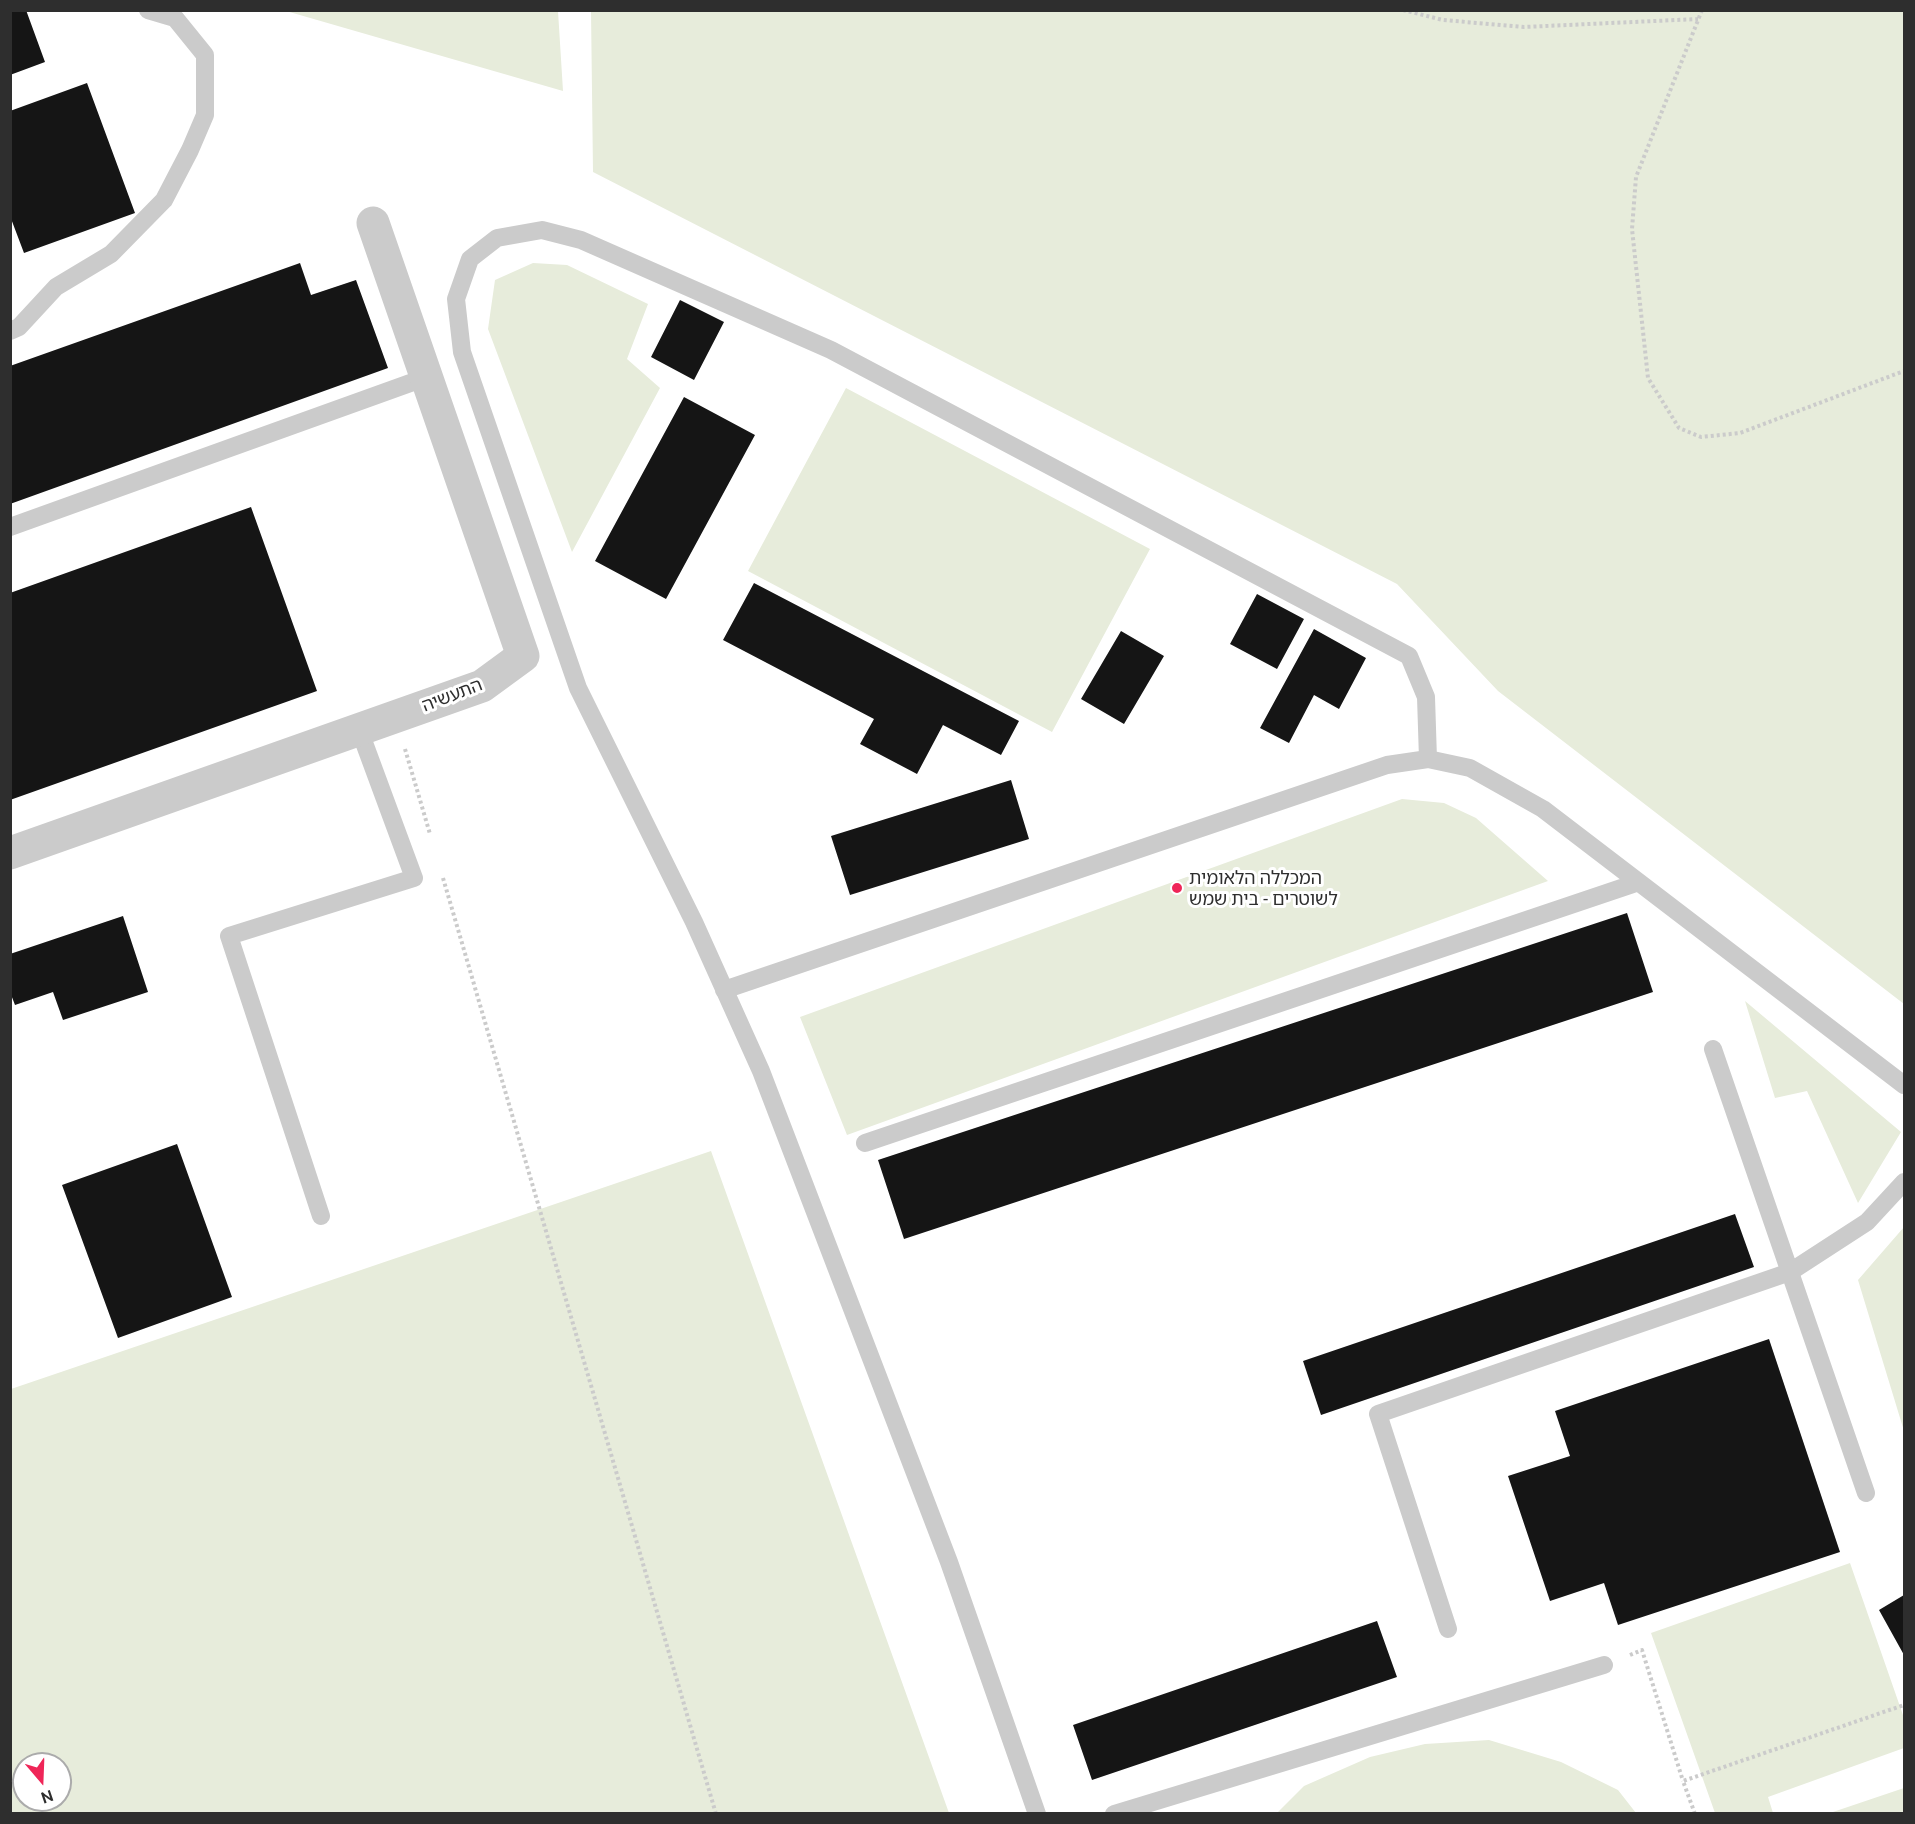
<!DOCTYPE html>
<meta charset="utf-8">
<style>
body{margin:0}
#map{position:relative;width:1915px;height:1824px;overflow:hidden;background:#fff;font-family:Ubuntu,sans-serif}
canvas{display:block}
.frame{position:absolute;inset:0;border:12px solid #2e2e2e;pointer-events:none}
.north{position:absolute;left:12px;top:1752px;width:60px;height:60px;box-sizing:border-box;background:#fff;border:2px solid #ababab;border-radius:50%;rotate:161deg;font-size:16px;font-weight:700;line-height:24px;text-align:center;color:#2e2e2e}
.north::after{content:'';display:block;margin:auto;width:21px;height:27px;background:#ef2658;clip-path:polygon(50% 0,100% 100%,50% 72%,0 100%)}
</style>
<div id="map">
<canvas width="1915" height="1824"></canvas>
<div class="frame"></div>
<div class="north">N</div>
</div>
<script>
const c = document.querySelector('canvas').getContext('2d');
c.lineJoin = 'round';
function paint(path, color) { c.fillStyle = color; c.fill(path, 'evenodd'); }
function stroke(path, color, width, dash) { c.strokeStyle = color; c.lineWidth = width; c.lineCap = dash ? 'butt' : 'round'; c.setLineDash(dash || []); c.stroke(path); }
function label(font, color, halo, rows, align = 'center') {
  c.font = font + ' Ubuntu,"Noto Sans Hebrew",sans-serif'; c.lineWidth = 6; c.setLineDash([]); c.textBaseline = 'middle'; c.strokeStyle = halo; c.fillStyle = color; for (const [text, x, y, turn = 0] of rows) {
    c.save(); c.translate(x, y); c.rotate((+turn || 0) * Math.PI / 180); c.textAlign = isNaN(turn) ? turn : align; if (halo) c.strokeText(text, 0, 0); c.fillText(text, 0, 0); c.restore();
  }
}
paint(new Path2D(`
 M 286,11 L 558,11 L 563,91 Z
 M 591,11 L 1904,11 L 1904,1004 L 1498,691 L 1397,584 L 593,172 Z
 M 533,263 L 567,265 L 648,304 L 627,359 L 660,388 L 572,552 L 488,329 L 495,280 Z
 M 846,388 L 1150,549 L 1052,732 L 748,571 Z
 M 1402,799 L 1444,803 L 1476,818 L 1548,881 L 847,1135 L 800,1017 Z
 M 1745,1001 L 1901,1132 L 1858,1203 L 1807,1091 L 1775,1098 Z
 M 711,1151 L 949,1813 L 11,1813 L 11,1389 ZM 24,1764 L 60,1764 L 60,1800 L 24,1800 Z
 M 1904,1227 L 1904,1431 L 1858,1280 Z
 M 1850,1563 L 1904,1718 L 1904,1748 L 1768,1797 L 1773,1813 L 1715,1813 L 1651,1633 Z
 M 1489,1740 L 1561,1762 L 1618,1790 L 1636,1813 L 1277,1813 L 1304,1786 L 1370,1757 L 1425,1744 Z
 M 1904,1788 L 1904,1813 L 1830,1813 Z`), '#e7ecdb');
paint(new Path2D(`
 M 10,10 L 26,10 L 45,62 L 10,75 Z
 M 87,83 L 135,213 L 24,253 L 10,216 L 10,111 Z
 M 300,263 L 311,295 L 356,280 L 388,368 L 10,504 L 10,366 Z
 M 680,300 L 724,322 L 694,380 L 651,357 Z
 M 684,397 L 755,435 L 666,599 L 595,561 Z
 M 251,507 L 317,691 L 10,800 L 10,593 Z
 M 754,583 L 1019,721 L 1001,755 L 943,725 L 917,774 L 860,744 L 874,719 L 723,640 Z
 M 1257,594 L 1304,619 L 1277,669 L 1230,644 Z
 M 1314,629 L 1366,658 L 1339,709 L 1314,695 L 1289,743 L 1260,728 Z
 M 1121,631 L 1164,656 L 1124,724 L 1081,699 Z
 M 1011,780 L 1029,839 L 850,895 L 831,836 Z
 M 1627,913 L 1653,992 L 904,1239 L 878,1160 Z
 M 123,916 L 148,992 L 63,1020 L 53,992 L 15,1005 L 10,992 L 10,954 Z
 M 177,1144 L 232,1297 L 118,1338 L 62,1185 Z
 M 1735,1214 L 1754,1267 L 1321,1415 L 1303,1361 Z
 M 1769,1339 L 1840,1552 L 1618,1625 L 1604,1583 L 1550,1601 L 1508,1476 L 1570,1456 L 1555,1411 Z
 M 1904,1595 L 1904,1655 L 1879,1610 Z
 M 1377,1621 L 1397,1677 L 1092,1780 L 1073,1725 Z`), '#151515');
stroke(new Path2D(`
 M 1403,10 L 1443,20 L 1524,27 L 1698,19
 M 1702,10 L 1636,177 L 1632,229 L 1648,378 L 1679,428 L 1701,437 L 1740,433 L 1904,371
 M 405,749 L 430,834
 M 443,878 L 716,1814
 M 1630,1655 L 1642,1650 L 1683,1781
 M 1695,1814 L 1683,1781 L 1904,1705`), '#cbcbcb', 4, [3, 3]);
stroke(new Path2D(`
 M 10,331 L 19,327 L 56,287 L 111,254 L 164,200 L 190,150 L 205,115 L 205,55 L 175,18 L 148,10
 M 10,527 L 427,377
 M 724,990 L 1387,765 L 1428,759 L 1470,768 L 1543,809 L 1904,1085
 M 1713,1049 L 1866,1493
 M 865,1143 L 1639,882
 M 321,1216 L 229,936 L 414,878 L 359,729
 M 1448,1629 L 1378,1414 L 1790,1272 L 1867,1222 L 1904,1182
 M 1037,1814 L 949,1562 L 761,1071 L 694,922 L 578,688 L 462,352 L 456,299 L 470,259 L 497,238 L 542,230 L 581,240 L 831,350 L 1409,656 L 1426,697 L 1428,759
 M 1114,1814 L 1604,1665`), '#cbcbcb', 18);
stroke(new Path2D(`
 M 10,853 L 482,686 L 523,656 L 373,223`), '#cbcbcb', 33);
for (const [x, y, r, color] of [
 [1177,888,6,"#ef2658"]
]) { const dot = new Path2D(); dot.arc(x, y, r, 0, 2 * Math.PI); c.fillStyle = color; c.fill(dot); stroke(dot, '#fff', 2); }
label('18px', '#2e2e2e', '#fff', [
 ["התעשיה",452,695,-21]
]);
label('18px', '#2e2e2e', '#fff', [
 ["המכללה הלאומית",1189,878],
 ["לשוטרים - בית שמש",1189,899]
], 'left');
</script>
